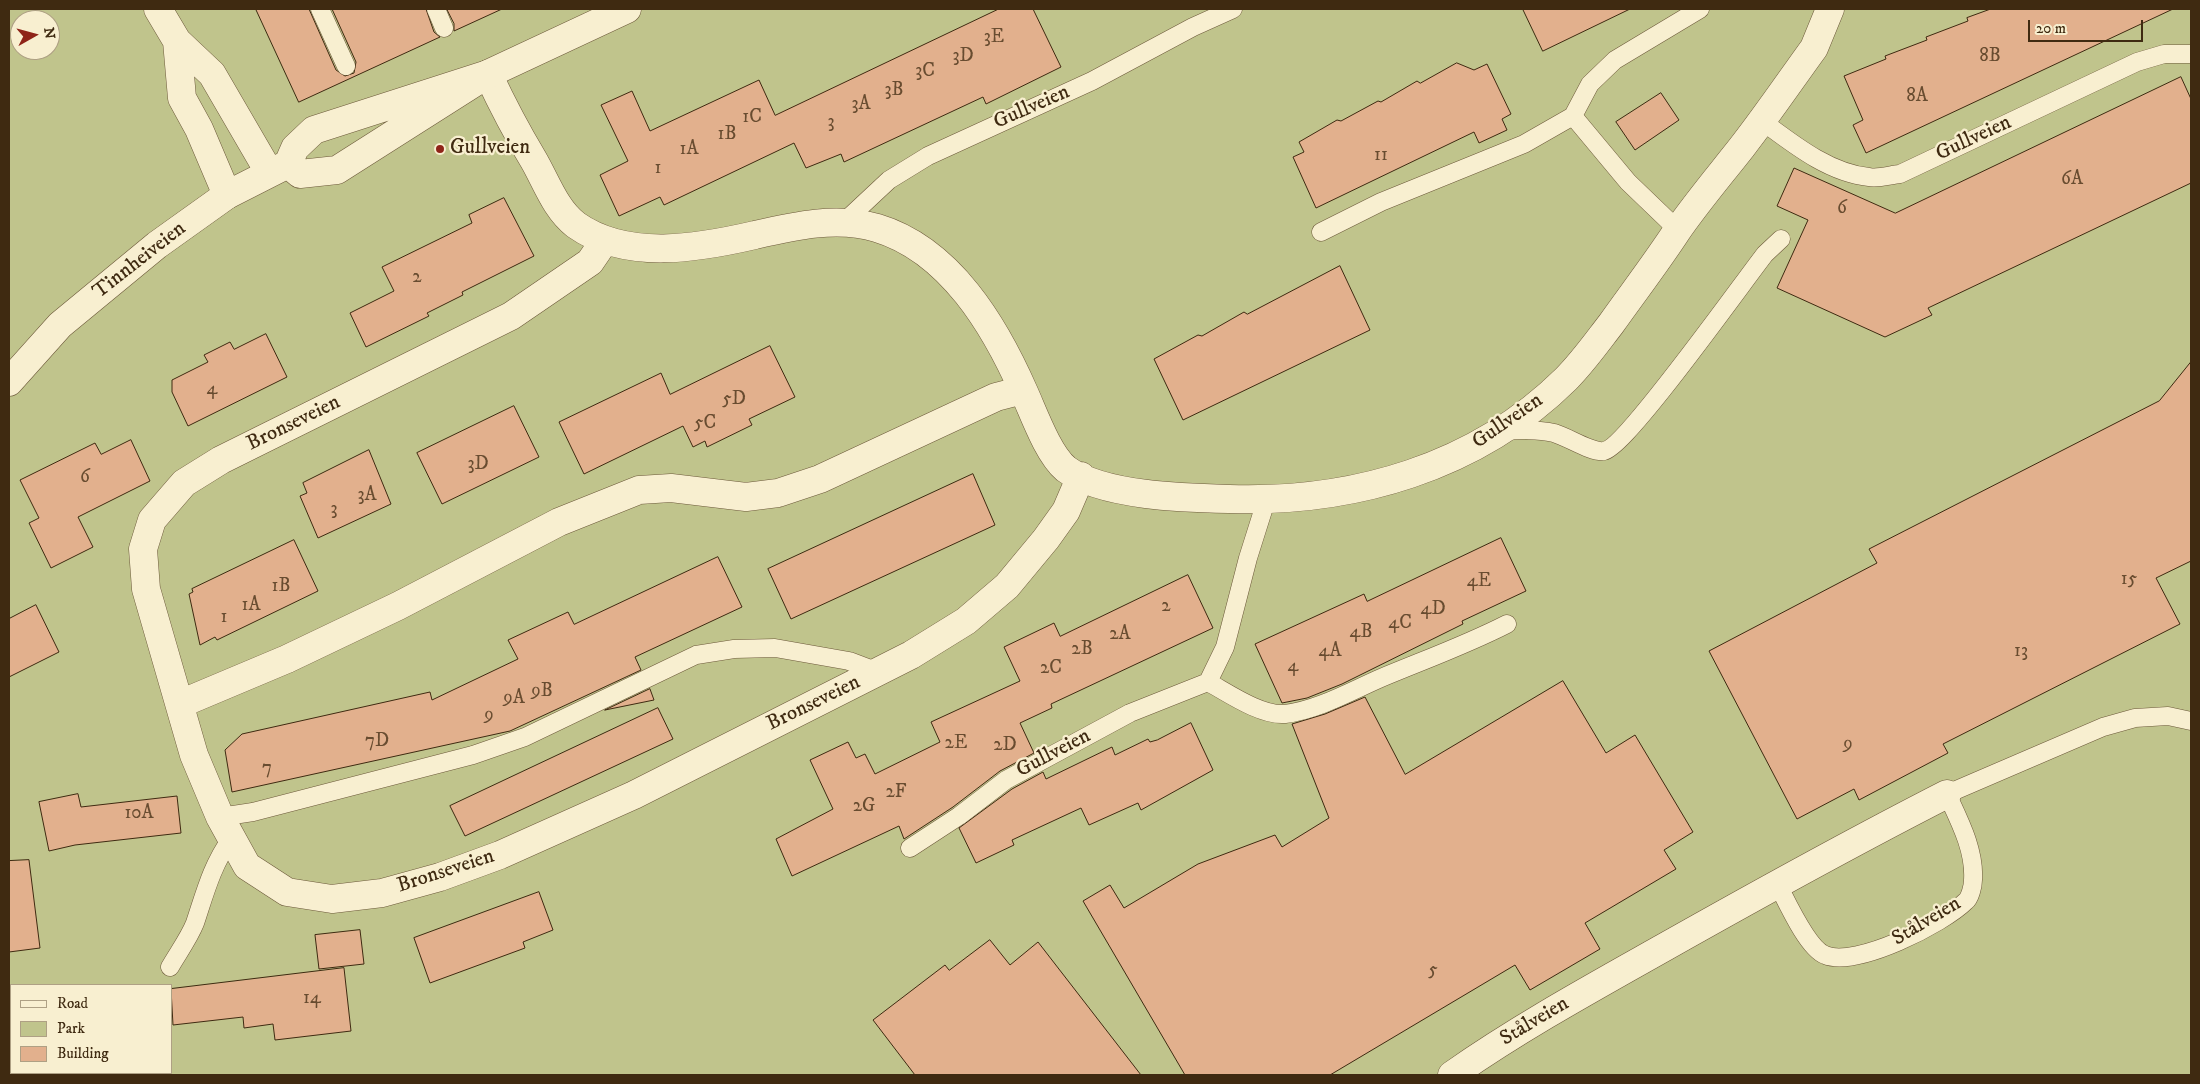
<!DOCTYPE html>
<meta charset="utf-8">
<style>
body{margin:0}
#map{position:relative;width:2200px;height:1084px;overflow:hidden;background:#f5e6b7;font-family:"IM FELL DW Pica",serif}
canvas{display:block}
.frame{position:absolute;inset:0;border:10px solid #3f2a11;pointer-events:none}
.legend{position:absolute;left:10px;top:984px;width:162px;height:90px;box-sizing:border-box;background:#f8efd0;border:1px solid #aea084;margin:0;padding:6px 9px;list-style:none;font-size:15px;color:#3f2a11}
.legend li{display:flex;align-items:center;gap:10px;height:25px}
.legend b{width:25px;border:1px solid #aea084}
.north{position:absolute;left:10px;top:10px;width:50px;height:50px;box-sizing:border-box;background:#f8efd0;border:1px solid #aea084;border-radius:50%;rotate:83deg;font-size:14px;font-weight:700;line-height:20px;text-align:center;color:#3f2a11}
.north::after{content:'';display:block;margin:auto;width:18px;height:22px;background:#8f2418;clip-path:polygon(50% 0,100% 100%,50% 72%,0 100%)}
.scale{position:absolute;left:2028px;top:20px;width:115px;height:22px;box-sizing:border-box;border:2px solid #3f2a11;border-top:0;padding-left:6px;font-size:15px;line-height:18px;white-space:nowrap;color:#3f2a11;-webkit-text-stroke:4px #f8efd0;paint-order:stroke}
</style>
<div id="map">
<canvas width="2200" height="1084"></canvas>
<div class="frame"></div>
<ul class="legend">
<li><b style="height:6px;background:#f8efd0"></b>Road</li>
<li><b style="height:14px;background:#c0c48c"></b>Park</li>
<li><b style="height:14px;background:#e2b08d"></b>Building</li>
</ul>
<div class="north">N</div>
<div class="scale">20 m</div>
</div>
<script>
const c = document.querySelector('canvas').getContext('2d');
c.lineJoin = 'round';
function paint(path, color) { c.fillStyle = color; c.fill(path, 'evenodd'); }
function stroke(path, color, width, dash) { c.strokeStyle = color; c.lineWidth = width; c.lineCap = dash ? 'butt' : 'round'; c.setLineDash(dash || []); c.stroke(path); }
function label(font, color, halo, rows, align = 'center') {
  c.font = font + ' "IM FELL DW Pica",serif'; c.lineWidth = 4.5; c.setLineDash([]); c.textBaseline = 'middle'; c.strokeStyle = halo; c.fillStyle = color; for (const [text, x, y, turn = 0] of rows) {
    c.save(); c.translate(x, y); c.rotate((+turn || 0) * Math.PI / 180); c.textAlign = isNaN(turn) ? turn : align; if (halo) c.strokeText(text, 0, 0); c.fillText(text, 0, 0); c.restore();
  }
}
paint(new Path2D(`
 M 9,9 L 2191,9 L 2191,1075 L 9,1075 ZM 20,20 L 50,20 L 50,50 L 20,50 ZM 11,985 L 171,985 L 171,1073 L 11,1073 Z`), '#c0c48c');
const building = new Path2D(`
 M 256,9 L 309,9 L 336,70 L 345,76 L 354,73 L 356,62 L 332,9 L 426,9 L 434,32 L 440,37 L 299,102 Z
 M 447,9 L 502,9 L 454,31 L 454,24 Z
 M 999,9 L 1033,9 L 1061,67 L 986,104 L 983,97 L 844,162 L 841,154 L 806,168 L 794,143 L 664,205 L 660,197 L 619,216 L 600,175 L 628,161 L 601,105 L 632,91 L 650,131 L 759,80 L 775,115 Z
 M 1523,9 L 1630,9 L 1543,51 Z
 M 1991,9 L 2173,9 L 1866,153 L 1853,125 L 1863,120 L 1844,76 L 1886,59 L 1885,56 L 1927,40 L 1926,37 L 1968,21 L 1967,18 Z
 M 1457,63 L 1474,70 L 1487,64 L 1511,114 L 1502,119 L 1507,130 L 1479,143 L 1474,132 L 1316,208 L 1293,157 L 1304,152 L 1299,142 L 1337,120 L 1341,121 L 1378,101 L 1381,102 L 1417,81 L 1420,83 Z
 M 2181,77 L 2191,99 L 2191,183 L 1928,308 L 1932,315 L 1885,337 L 1777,288 L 1808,220 L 1777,206 L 1794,168 L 1895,213 Z
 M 1661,93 L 1679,120 L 1635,150 L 1616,122 Z
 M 504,198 L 534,256 L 462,292 L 463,295 L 427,313 L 429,316 L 366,347 L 350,313 L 394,291 L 382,267 L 472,223 L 469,215 Z
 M 1340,266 L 1370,330 L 1183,420 L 1154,359 L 1198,335 L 1202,336 L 1244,312 L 1247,314 Z
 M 266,334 L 287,377 L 188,426 L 172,392 L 172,380 L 208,362 L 204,355 L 230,342 L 234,349 Z
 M 770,346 L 795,397 L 749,419 L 752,425 L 707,447 L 705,441 L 693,447 L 683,426 L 584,474 L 559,422 L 661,373 L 670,394 Z
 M 2191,362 L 2191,561 L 2156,578 L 2180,624 L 1943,744 L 1948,753 L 1859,800 L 1854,789 L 1797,819 L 1709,651 L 1877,563 L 1869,549 L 2159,401 Z
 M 514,406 L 539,457 L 442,504 L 417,453 Z
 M 131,440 L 150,481 L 78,517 L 93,547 L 51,568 L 29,523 L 39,518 L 20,480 L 95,443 L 101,454 Z
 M 369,450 L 391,504 L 318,538 L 300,496 L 307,493 L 303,483 Z
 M 973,474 L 995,525 L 791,619 L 768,569 Z
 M 1501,538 L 1526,591 L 1462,621 L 1463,624 L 1342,684 L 1307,698 L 1282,703 L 1255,644 L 1364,594 L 1367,601 Z
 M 294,540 L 318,591 L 217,640 L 215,637 L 200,645 L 189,594 L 193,592 L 192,589 Z
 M 718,557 L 742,607 L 635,657 L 641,670 L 510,731 L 232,792 L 225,750 L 242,734 L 430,692 L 432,700 L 518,659 L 508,640 L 568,612 L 574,624 Z
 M 1188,575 L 1213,628 L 1051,704 L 1052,708 L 1020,723 L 1034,753 L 1000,771 L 953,807 L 904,839 L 899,826 L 792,876 L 776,839 L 833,809 L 810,760 L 848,742 L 856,758 L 865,754 L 875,774 L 940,742 L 931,722 L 1020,681 L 1004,647 L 1054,623 L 1060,636 Z
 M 36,605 L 59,652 L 9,677 L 9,619 Z
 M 1563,681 L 1606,753 L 1635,735 L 1693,832 L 1664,850 L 1676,869 L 1585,923 L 1600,949 L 1530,990 L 1515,965 L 1330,1075 L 1185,1075 L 1083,901 L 1110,885 L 1124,908 L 1198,864 L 1275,835 L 1282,847 L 1329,818 L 1292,724 L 1325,714 L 1365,697 L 1405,774 Z
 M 650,689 L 654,700 L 605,710 Z
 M 658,708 L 673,739 L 465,836 L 450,806 Z
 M 1191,723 L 1213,770 L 1141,810 L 1138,803 L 1089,825 L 1081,808 L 1012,840 L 1014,845 L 976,863 L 959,828 L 1012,789 L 1043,772 L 1046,779 L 1112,747 L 1115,755 L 1148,739 L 1150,742 L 1157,740 Z
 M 78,794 L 81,807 L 177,796 L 181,833 L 75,845 L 49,851 L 39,802 Z
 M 29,860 L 40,948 L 9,952 L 9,861 Z
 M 539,892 L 553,930 L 523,942 L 525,948 L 430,983 L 414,938 Z
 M 360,930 L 364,964 L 319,969 L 315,935 Z
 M 990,940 L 1010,965 L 1038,942 L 1141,1075 L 915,1075 L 873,1020 L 945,965 L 949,970 Z
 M 344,968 L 351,1031 L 275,1040 L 273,1024 L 244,1028 L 243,1017 L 173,1025 L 171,989 Z`);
paint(building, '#e2b08d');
stroke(building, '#3f2a11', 1);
const service = new Path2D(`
 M 320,9 L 346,66
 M 436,9 L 444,28
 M 1573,116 L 1590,84 L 1615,60 L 1700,9
 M 1762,121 C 1793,144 1829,173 1869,177 C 1878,179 1890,175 1900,174 L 2137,62 L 2164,54 L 2191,54
 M 843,223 L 889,180 L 928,156 L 1092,81 L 1193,27 L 1233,9
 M 1321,232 L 1381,202 L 1524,144 L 1573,116 L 1628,182 L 1678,230
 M 1502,431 C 1520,430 1537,429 1554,433 C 1568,437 1592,453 1604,451 C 1626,447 1743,282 1765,254 L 1781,239
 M 1208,682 C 1228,693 1261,716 1285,714 C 1318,710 1351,691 1381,678 C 1424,660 1466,645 1507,624
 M 220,817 L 253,812 L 473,755 L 525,737 L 696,655 L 734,649 L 775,648 L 849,661 L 878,672
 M 910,848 L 959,816 L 1006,780 L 1130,713 L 1208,682 L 1225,647 L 1248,558 L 1266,501
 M 1777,883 C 1786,900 1807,948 1825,955 C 1856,968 1943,924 1966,901 C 1970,898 1973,886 1973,880 C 1975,850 1959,820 1947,794 L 2103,727 L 2135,718 L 2168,716 L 2191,721
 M 170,967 C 178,953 189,938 195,923 C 205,893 212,865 231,839`);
const minor = new Path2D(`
 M 158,9 L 177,41 L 212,74 L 269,172
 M 177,41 L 182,98 L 199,129 L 227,195
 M 488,74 C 502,104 516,131 533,159 C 546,181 555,209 576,225 C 627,261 699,248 755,235 C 794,226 837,216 877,228 C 950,250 995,326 1024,392 C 1034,414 1048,454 1066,469 C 1102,496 1185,498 1229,499 C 1353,503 1476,468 1566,379 C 1583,362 1597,342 1611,324 C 1633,293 1656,263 1677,231 C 1697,202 1720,175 1742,147 C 1767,115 1790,81 1814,48 L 1830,9
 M 605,240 L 590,262 L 511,316 L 221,460 L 184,483 L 152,520 L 143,549 L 146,589 L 194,755 L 220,817 L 247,866 L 287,892 L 332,899 L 382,893 L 440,877 L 500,855 L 634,795 L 911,655 L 966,621 L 1007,586 L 1046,539 L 1066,511 L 1081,476
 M 180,704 L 287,659 L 398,606 L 559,522 L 639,490 L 671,488 L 746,497 L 778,493 L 820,479 L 996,397 L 1023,390
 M 1452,1075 C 1519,1028 1592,988 1663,948 C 1757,895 1851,843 1947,794`);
const tertiary = new Path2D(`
 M 288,164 L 300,174 L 337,170 L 488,74 L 627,9
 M 9,382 L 60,325 L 157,245 L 227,195 L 288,164 L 295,148 L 314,130 L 488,74`);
stroke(service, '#6c593a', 19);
stroke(minor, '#6c593a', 29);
stroke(tertiary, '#6c593a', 29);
stroke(service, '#f8efd0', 18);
stroke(minor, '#f8efd0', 28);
stroke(tertiary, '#f8efd0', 28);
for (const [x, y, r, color] of [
 [440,149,5,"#8f2418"]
]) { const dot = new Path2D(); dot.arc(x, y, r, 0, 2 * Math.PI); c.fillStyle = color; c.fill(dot); stroke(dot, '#f8efd0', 2); }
label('19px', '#684c30', null, [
 ["3E",994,38],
 ["3D",963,57],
 ["8B",1990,57],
 ["3C",925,72],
 ["3B",894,91],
 ["8A",1917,97],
 ["3A",861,105],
 ["1C",752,118],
 ["3",831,123],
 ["1B",727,135],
 ["1A",689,150],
 ["11",1381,156],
 ["1",658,169],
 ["6A",2072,180],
 ["6",1842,209],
 ["2",417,278],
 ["4",212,390],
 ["5D",734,400],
 ["5C",705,424],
 ["3D",478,465],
 ["6",85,478],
 ["3A",367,496],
 ["3",334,510],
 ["15",2129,580],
 ["4E",1479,582],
 ["1B",281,587],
 ["1A",251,606],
 ["2",1166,607],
 ["4D",1433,610],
 ["1",224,618],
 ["4C",1400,624],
 ["4B",1361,633],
 ["2A",1120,635],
 ["2B",1082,650],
 ["4A",1330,652],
 ["13",2021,652],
 ["4",1293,667],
 ["2C",1051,669],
 ["9B",542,692],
 ["9A",514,699],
 ["9",489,716],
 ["7D",377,742],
 ["2E",956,744],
 ["9",1848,745],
 ["2D",1005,746],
 ["7",267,769],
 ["2F",896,793],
 ["2G",864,807],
 ["10A",139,814],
 ["5",1433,971],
 ["14",312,999]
]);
label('21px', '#3f2a11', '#f8efd0', [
 ["Gullveien",1032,108,-24],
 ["Gullveien",1974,139,-25],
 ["Tinnheiveien",140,261,-38],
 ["Gullveien",1508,422,-35],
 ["Bronseveien",294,424,-26],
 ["Bronseveien",814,704,-26],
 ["Gullveien",1054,754,-28],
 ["Bronseveien",446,872,-18],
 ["Stålveien",1927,922,-31],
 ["Stålveien",1535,1022,-31]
]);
label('21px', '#3f2a11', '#f8efd0', [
 ["Gullveien",450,149]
], 'left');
</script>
